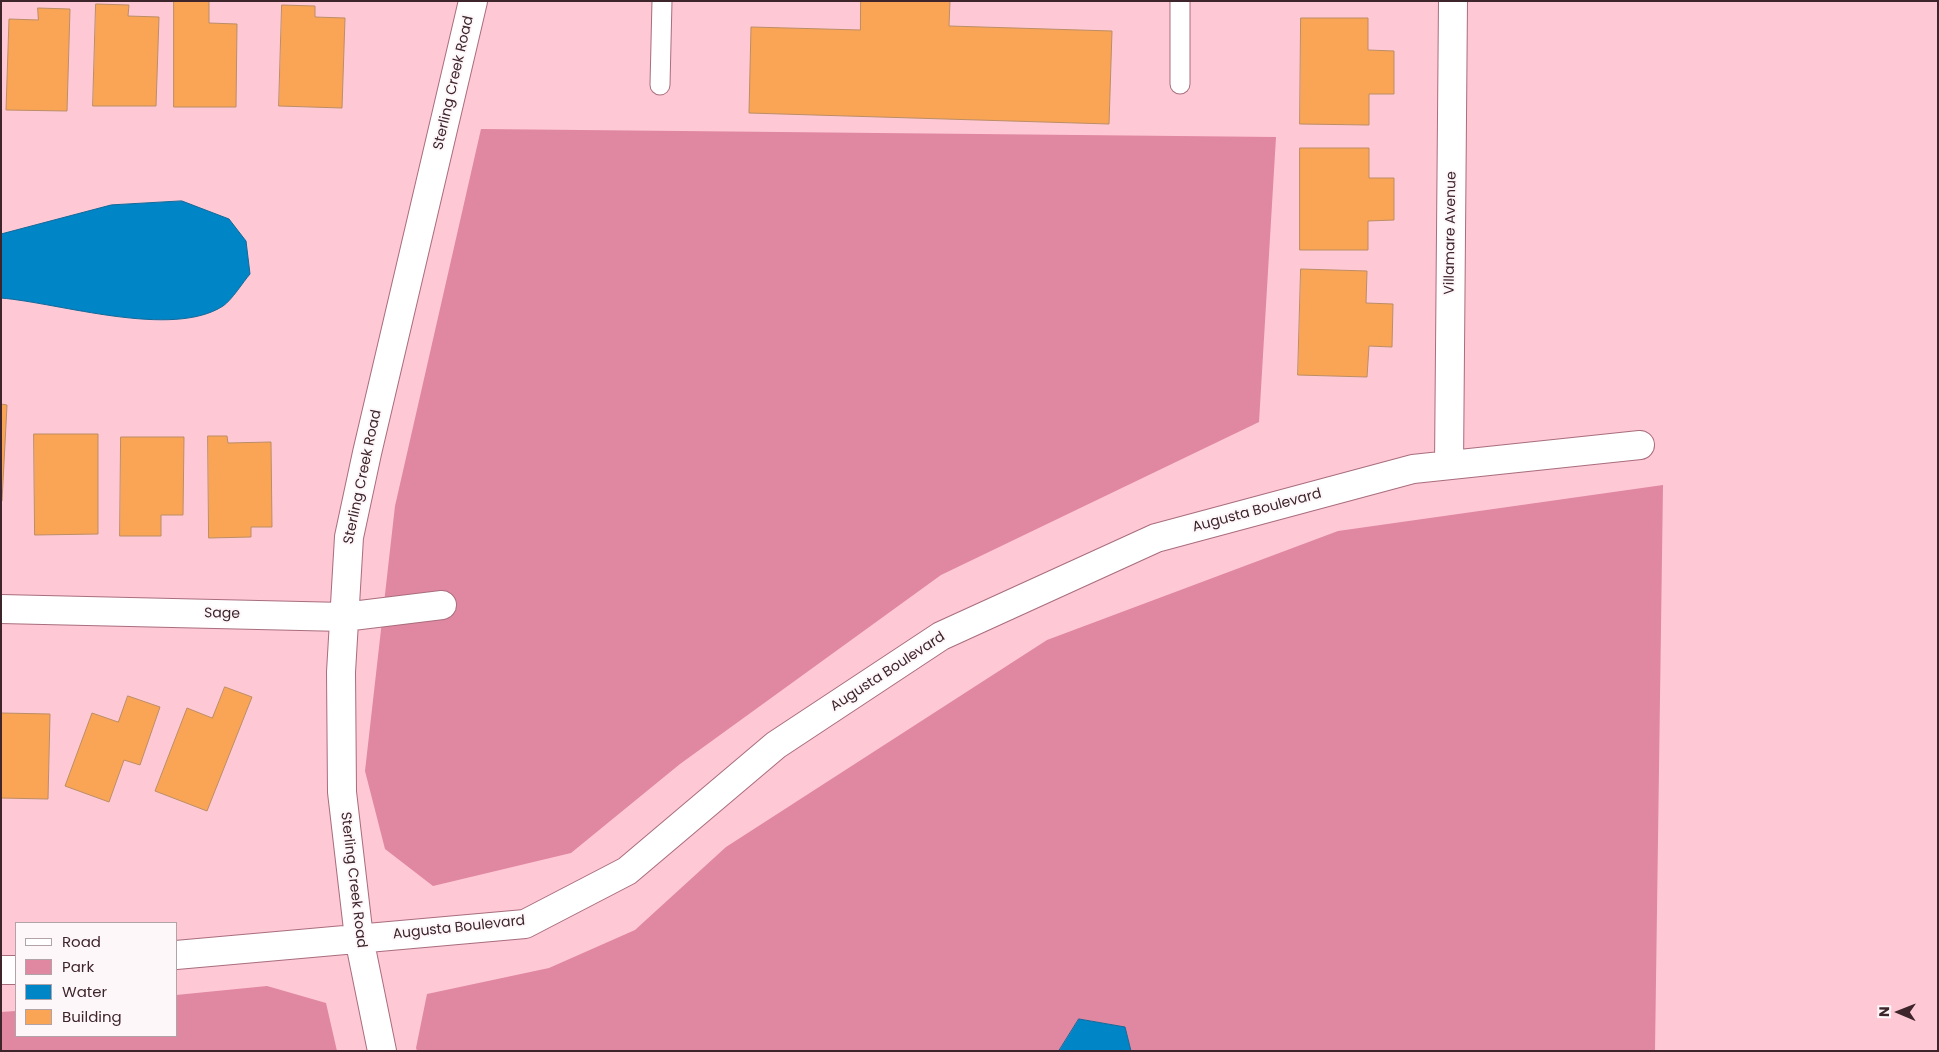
<!DOCTYPE html>
<style>
body{margin:0}
#map{position:relative;width:1939px;height:1052px;overflow:hidden;background:#fec8d5;font-family:Poppins,sans-serif}
canvas{display:block}
.frame{position:absolute;inset:0;border:2px solid #3e252c;pointer-events:none}
.legend{position:absolute;left:15px;top:922px;width:162px;height:115px;box-sizing:border-box;background:#fef7f9;border:1px solid #b1a3a7;margin:0;padding:6px 9px;list-style:none;font-size:15px;color:#3e252c}
.legend li{display:flex;align-items:center;gap:10px;height:25px}
.legend b{width:25px;border:1px solid #b1a3a7}
.north{position:absolute;left:1874px;top:987px;width:50px;height:50px;-webkit-text-stroke:4px #fef7f9;paint-order:stroke;rotate:271deg;font-size:14px;font-weight:700;line-height:20px;text-align:center;color:#3e252c}
.north::after{content:'';display:block;margin:auto;width:18px;height:22px;background:#3e252c;clip-path:polygon(50% 0,100% 100%,50% 72%,0 100%)}
</style>
<div id="map">
<canvas width="1939" height="1052"></canvas>
<div class="frame"></div>
<ul class="legend">
<li><b style="height:6px;background:#fff"></b>Road</li>
<li><b style="height:14px;background:#e087a1"></b>Park</li>
<li><b style="height:14px;background:#0085c7"></b>Water</li>
<li><b style="height:14px;background:#faa556"></b>Building</li>
</ul>
<div class="north">N</div>
</div>
<script>
const c = document.querySelector('canvas').getContext('2d');
c.lineJoin = 'round';
function paint(path, color) { c.fillStyle = color; c.fill(path, 'evenodd'); }
function stroke(path, color, width, dash) { c.strokeStyle = color; c.lineWidth = width; c.lineCap = dash ? 'butt' : 'round'; c.setLineDash(dash || []); c.stroke(path); }
function label(font, color, halo, rows, align = 'center') {
  c.font = font + ' Poppins,sans-serif'; c.lineWidth = 4; c.setLineDash([]); c.textBaseline = 'middle'; c.strokeStyle = halo; c.fillStyle = color; for (const [text, x, y, turn = 0] of rows) {
    c.save(); c.translate(x, y); c.rotate((+turn || 0) * Math.PI / 180); c.textAlign = isNaN(turn) ? turn : align; if (halo) c.strokeText(text, 0, 0); c.fillText(text, 0, 0); c.restore();
  }
}
paint(new Path2D(`
 M 481,129 L 1276,137 L 1259,422 L 941,575 L 680,764 L 571,853 L 433,886 L 385,849 L 365,771 L 395,506 Z
 M 1663,485 L 1655,1051 L 1131,1051 L 1125,1027 L 1080,1019 L 1059,1051 L 417,1051 L 416,1048 L 427,994 L 549,968 L 635,930 L 726,847 L 1047,640 L 1338,531 Z
 M 267,986 L 326,1003 L 337,1051 L 1,1051 L 1,1012 L 16,1011 L 16,1036 L 176,1036 L 176,995 Z`), '#e087a1');
const water = new Path2D(`
 M 182,201 L 229,219 L 246,241 L 250,274 C 243,282 232,300 223,306 C 172,339 60,303 1,298 L 1,234 L 111,205 Z
 M 1079,1019 L 1125,1027 L 1131,1051 L 1059,1051 Z`);
paint(water, '#0085c7');
stroke(water, '#136898', 1);
const building = new Path2D(`
 M 174,1 L 209,1 L 209,23 L 237,24 L 236,107 L 174,107 Z
 M 861,1 L 950,1 L 949,26 L 1112,31 L 1109,124 L 749,113 L 751,27 L 860,30 Z
 M 96,4 L 129,5 L 128,16 L 159,17 L 156,106 L 93,106 Z
 M 282,5 L 315,6 L 315,17 L 345,18 L 342,108 L 279,106 Z
 M 38,8 L 70,9 L 67,111 L 6,110 L 9,19 L 38,20 Z
 M 1301,18 L 1368,18 L 1368,50 L 1394,51 L 1394,94 L 1369,94 L 1369,125 L 1300,124 Z
 M 1300,148 L 1369,148 L 1369,178 L 1394,178 L 1394,220 L 1368,221 L 1368,250 L 1300,250 Z
 M 1301,269 L 1367,271 L 1366,303 L 1393,304 L 1392,347 L 1369,346 L 1367,377 L 1298,375 Z
 M 1,404 L 7,405 L 2,501 L 1,501 Z
 M 34,434 L 98,434 L 98,534 L 35,535 Z
 M 208,436 L 227,436 L 228,443 L 271,442 L 272,527 L 251,527 L 251,537 L 209,538 Z
 M 121,437 L 184,437 L 183,515 L 161,515 L 161,536 L 120,536 Z
 M 225,687 L 252,697 L 207,811 L 155,791 L 187,708 L 212,718 Z
 M 128,696 L 160,707 L 140,765 L 124,760 L 109,802 L 65,786 L 92,713 L 118,722 Z
 M 1,713 L 50,714 L 48,799 L 1,798 Z`);
paint(building, '#faa556');
stroke(building, '#bc8d65', 1);
const lane = new Path2D(`
 M 1180,84 L 1180,1
 M 660,85 L 662,1`);
const street = new Path2D(`
 M 1449,465 L 1453,1
 M 1,609 L 344,617 L 442,605
 M 176,955 L 525,924 L 627,871 L 776,745 L 941,636 L 1156,538 L 1413,469 L 1640,445
 M 1,970 L 16,970
 M 382,1051 L 359,938 L 342,792 L 341,672 L 349,537 L 367,453 L 473,1`);
stroke(lane, '#a96d7e', 21);
stroke(street, '#a96d7e', 30);
stroke(lane, '#fff', 19);
stroke(street, '#fff', 28);
label('14px', '#3e252c', '#fef7f9', [
 ["Sterling Creek Road",454,83,-77],
 ["Villamare Avenue",1451,233,-89],
 ["Sterling Creek Road",363,477,-78],
 ["Augusta Boulevard",1257,511,-15],
 ["Sage",222,614,1],
 ["Augusta Boulevard",888,672,-33],
 ["Sterling Creek Road",353,880,83],
 ["Augusta Boulevard",459,928,-6]
]);
</script>
